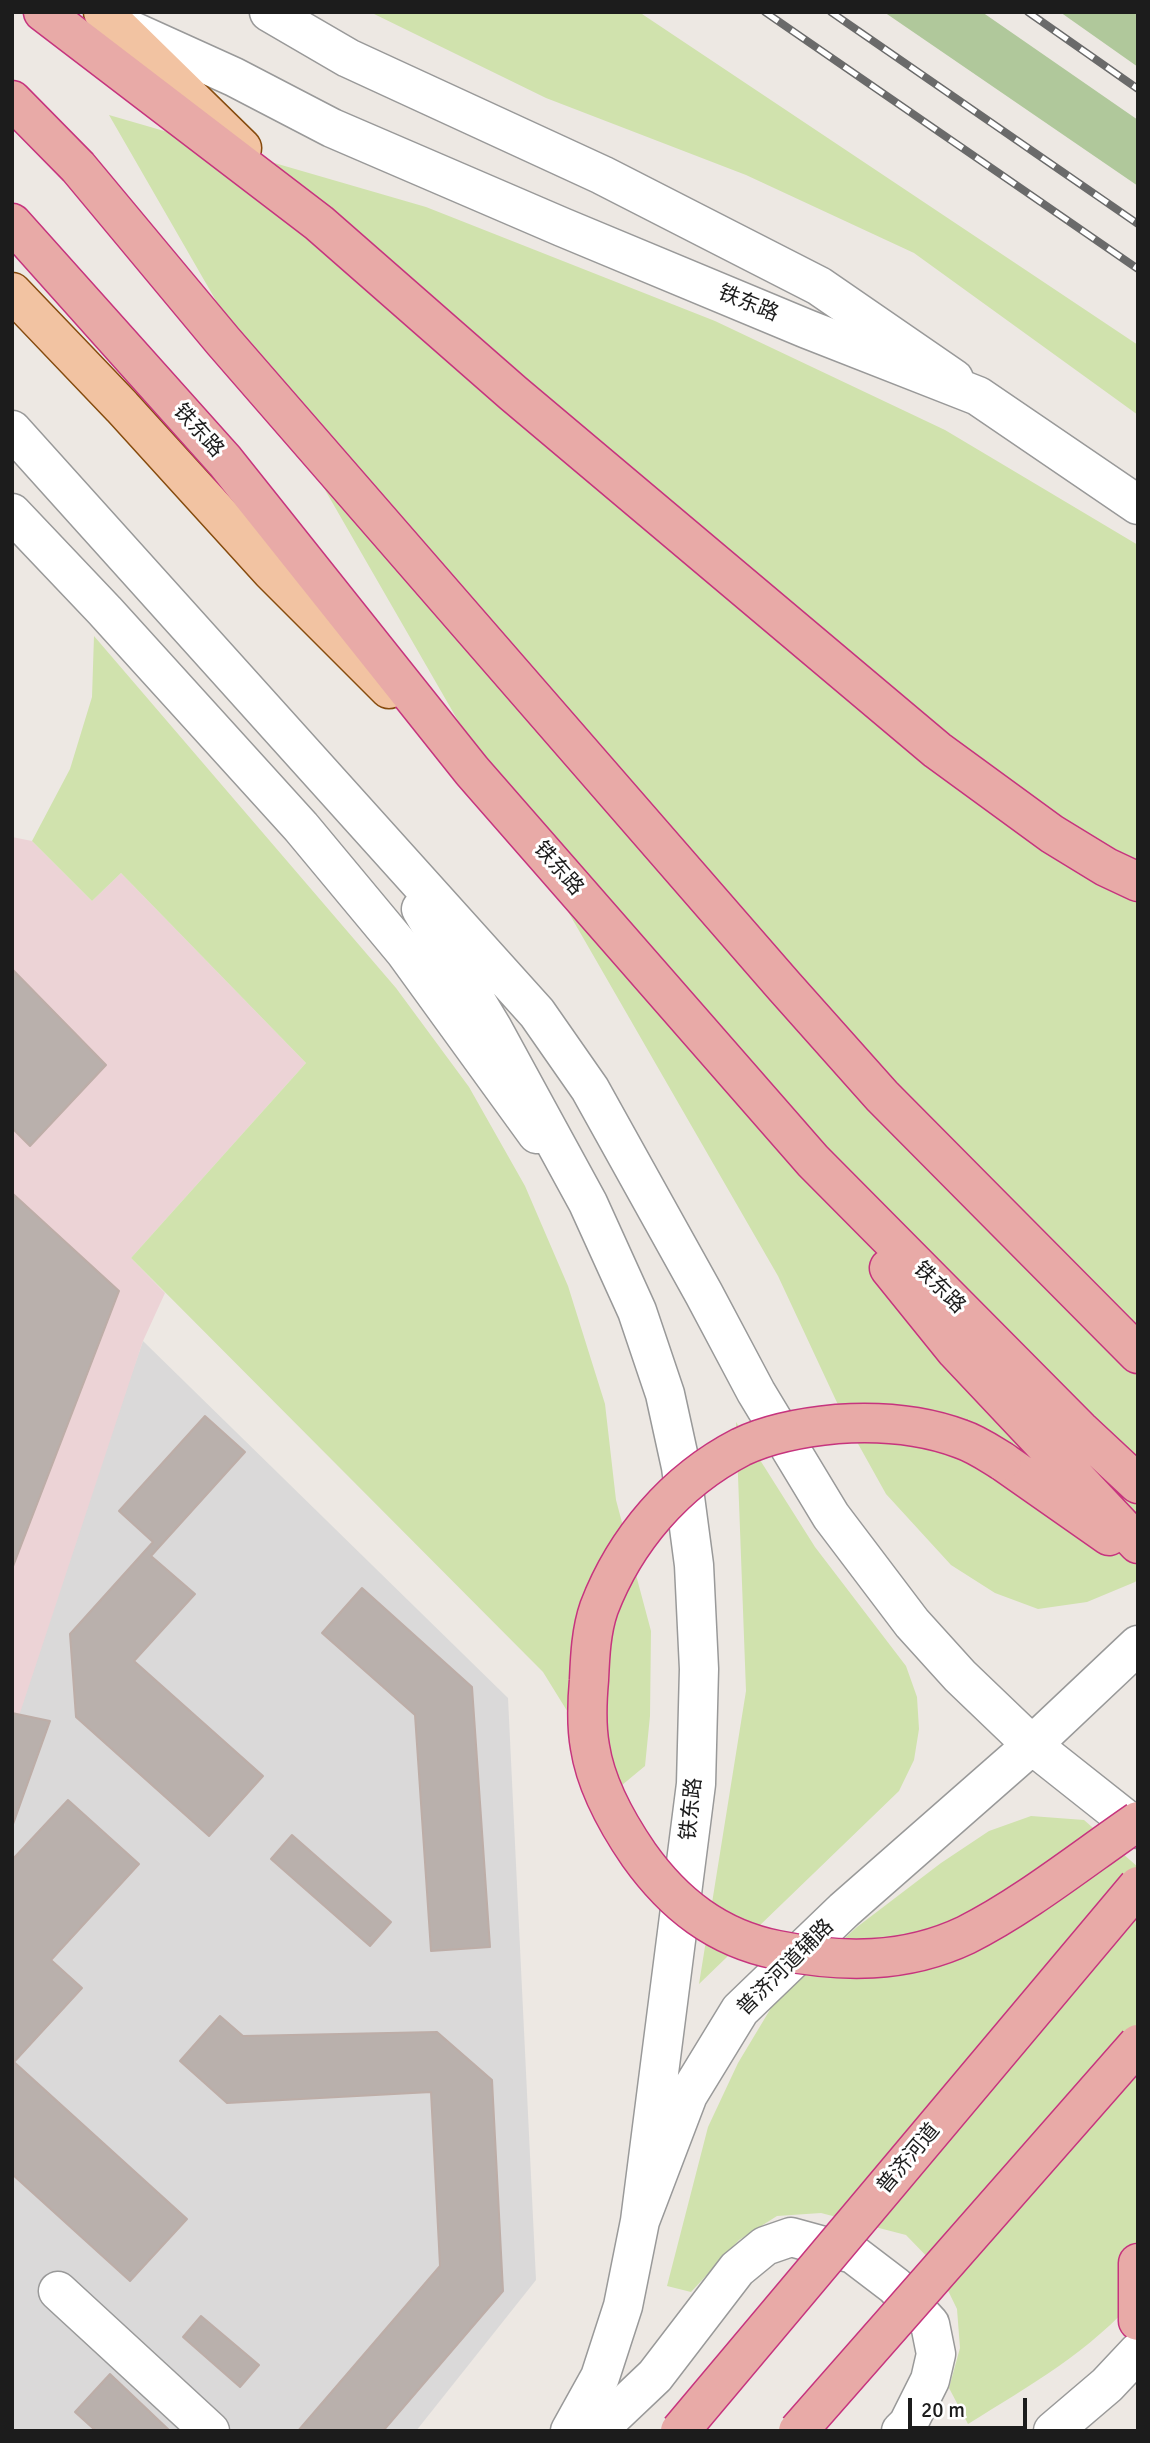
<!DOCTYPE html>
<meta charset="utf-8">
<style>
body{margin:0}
#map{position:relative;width:1150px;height:2443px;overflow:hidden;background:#ede8e3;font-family:Signika,sans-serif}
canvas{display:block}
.frame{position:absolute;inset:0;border:14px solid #1c1c1c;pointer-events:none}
.scale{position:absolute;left:908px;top:2398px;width:119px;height:32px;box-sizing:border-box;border:4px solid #1c1c1c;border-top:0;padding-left:9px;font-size:21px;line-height:24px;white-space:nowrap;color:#1c1c1c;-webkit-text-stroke:5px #fff;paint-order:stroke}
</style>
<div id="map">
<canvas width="1150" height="2443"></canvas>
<div class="frame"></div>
<div class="scale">20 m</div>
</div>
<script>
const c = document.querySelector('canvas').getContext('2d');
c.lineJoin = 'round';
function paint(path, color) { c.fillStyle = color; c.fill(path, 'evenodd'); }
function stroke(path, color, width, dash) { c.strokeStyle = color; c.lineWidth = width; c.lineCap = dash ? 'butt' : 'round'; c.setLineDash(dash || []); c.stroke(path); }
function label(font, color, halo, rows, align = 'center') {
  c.font = font + ' Signika,"Noto Sans SC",sans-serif'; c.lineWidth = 6; c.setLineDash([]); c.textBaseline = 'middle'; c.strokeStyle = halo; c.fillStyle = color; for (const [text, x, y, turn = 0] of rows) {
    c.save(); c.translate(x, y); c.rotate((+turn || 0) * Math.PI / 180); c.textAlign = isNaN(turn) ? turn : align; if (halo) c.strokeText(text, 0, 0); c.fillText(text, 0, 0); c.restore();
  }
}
paint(new Path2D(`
 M 143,1341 L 508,1698 L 536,2280 L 416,2431 L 12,2431 L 12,1713 Z`), '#dad9d9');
paint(new Path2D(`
 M 12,837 L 32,841 L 92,901 L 121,873 L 306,1063 L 131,1258 L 165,1293 L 143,1341 L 12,1737 Z`), '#ecd3d6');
paint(new Path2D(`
 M 370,12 L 639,12 L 1138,345 L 1138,415 L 914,253 L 746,175 L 546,98 Z
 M 109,115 L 426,207 L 715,321 L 945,430 L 1138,545 L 1138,1579 L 1135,1582 L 1087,1602 L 1038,1609 L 995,1593 L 951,1565 L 886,1494 L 847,1424 L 778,1276 Z
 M 94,636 L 396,988 L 469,1087 L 525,1186 L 568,1286 L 605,1404 L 616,1500 L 651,1631 L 650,1716 L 645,1766 L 616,1790 L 543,1672 L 131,1258 L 306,1063 L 121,873 L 92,901 L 32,841 L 70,769 L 92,697 Z
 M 736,1422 L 815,1547 L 906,1666 L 917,1697 L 919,1729 L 914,1760 L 899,1791 L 699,1984 L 746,1691 Z
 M 1031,1816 L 1084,1820 L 1138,1867 L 1138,2296 C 1091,2351 1029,2386 968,2424 L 949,2388 L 960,2348 L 957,2309 L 936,2266 L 906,2235 L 821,2213 L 777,2216 L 739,2240 L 691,2292 L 667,2286 L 708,2127 L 738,2063 L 774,2003 L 857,1927 L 941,1863 L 989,1831 Z`), '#d0e2ad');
paint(new Path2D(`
 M 884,12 L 982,12 L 1138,120 L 1138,186 Z
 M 1060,12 L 1138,12 L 1138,67 Z`), '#b0c89b');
const building = new Path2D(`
 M 12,969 L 106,1065 L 30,1146 L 12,1128 Z
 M 12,1193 L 119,1291 L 12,1569 Z
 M 205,1416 L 245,1452 L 151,1556 L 195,1594 L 134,1661 L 263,1776 L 209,1836 L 76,1717 L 70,1634 L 153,1542 L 119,1511 Z
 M 362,1588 L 472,1687 L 490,1947 L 431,1951 L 415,1715 L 322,1633 Z
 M 12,1713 L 50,1721 L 12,1827 Z
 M 68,1800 L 139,1864 L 51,1960 L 82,1988 L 14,2062 L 187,2219 L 130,2281 L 12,2174 L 12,1860 Z
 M 292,1835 L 391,1922 L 370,1946 L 271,1859 Z
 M 220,2016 L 243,2036 L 437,2032 L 492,2080 L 503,2291 L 383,2431 L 298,2431 L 440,2266 L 431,2092 L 227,2103 L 180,2061 Z
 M 201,2316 L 259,2365 L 240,2387 L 183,2337 Z
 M 110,2374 L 170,2431 L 96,2431 L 75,2412 Z`);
paint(building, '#b9b0ac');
stroke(building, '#bdada7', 2);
const minor = new Path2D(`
 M 269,12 L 348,58 L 602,175 L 819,286 L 954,379
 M 12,513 L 105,611 L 301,827 L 405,952 L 537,1134
 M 58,2291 L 210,2431
 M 597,2431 L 655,2376 L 737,2269 L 765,2246 L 791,2237 L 853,2254 L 895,2286 L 930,2324 L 936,2354 L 930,2380 L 908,2424 L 901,2431`);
const tertiary = new Path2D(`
 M 117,24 L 234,77 L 332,128 L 562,227 L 807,329 L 978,396 L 1138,505
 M 12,430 L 537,1013 L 590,1089 L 704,1294 L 756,1392 L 831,1516 L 912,1623 L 960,1676 L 1032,1745 L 1138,1829
 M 421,909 L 493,1029 L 588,1203 L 637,1311 L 665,1394 L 681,1467 L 694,1565 L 699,1669 L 696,1784 L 640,2221
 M 570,2431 L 600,2377 L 623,2306 L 640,2221 L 688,2095 L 740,2010 L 844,1910 L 1032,1745 L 1138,1645
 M 1053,2431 L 1107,2385 L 1138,2352`);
const primary = new Path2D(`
 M 103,12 L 242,148
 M 12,292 L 122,407 L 271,571 L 389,689`);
const trunk = new Path2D(`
 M 43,12 L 319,223 L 513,393 L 937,750 L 1052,834 L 1106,867 L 1138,882
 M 12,100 L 78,167 L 223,341 L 784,986 L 882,1096 L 1138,1354
 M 12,223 L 225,461 L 472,771 L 813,1161 L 1080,1430 L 1138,1484
 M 889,1268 L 956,1351 L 1138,1544
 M 1002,1461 L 1109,1536
 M 1138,2263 L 1138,2321`);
stroke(minor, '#999', 41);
stroke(tertiary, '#999', 41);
stroke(primary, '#864b0e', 41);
stroke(trunk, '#c6347e', 41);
stroke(minor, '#fff', 38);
stroke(tertiary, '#fff', 38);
stroke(primary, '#f2c3a2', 38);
stroke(trunk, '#e8aaa7', 38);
const rail = new Path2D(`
 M 765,12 L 1138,269
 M 831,12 L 1138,224
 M 1028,12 L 1138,89`);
stroke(rail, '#6a6a6a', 8);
stroke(rail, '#fff', 5, [16]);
const trunkBridge = new Path2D(`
 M 1002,1461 C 989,1453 976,1444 961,1439 C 921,1424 880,1421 837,1424 C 805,1427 770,1433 741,1447 C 675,1481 625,1540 599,1608 C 591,1631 590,1657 589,1680 C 587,1702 586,1725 590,1747 C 596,1786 617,1823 639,1855 C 674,1904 717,1938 777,1950 C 841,1963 905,1964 966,1935 C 1024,1906 1084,1858 1138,1821
 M 680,2431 L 1138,1886
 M 798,2431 L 1138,2044`);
stroke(trunkBridge, '#c6347e', 41, []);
stroke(trunkBridge, '#e8aaa7', 38);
label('21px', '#1c1c1c', '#fff', [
 ["铁东路",748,304,22],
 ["铁东路",198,431,48],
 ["铁东路",558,869,49],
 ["铁东路",939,1288,45],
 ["铁东路",692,1809,-84],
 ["普济河道辅路",786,1968,-45],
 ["普济河道",909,2159,-50]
]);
</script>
